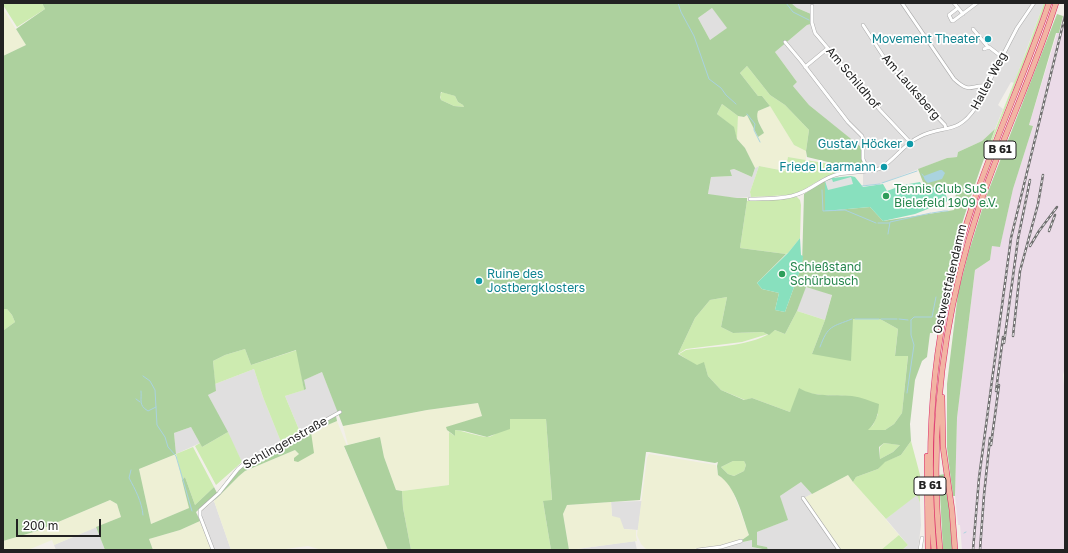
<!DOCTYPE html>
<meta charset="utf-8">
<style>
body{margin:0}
#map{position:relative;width:1068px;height:553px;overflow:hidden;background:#f2efe9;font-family:"Golos Text",sans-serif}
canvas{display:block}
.frame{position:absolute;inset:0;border:4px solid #222;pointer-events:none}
.scale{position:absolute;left:16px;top:519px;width:85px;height:18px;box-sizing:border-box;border:2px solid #222;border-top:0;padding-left:5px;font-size:12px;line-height:14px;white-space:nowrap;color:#222;-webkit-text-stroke:3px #fff;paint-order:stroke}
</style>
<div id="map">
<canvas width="1068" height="553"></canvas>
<div class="frame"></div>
<div class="scale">200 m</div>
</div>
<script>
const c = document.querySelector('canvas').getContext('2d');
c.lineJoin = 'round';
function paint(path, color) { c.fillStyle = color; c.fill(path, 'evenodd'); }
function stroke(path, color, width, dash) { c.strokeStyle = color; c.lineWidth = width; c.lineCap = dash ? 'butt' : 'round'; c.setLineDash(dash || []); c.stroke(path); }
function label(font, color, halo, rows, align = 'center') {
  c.font = font + ' "Golos Text",sans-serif'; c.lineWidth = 3.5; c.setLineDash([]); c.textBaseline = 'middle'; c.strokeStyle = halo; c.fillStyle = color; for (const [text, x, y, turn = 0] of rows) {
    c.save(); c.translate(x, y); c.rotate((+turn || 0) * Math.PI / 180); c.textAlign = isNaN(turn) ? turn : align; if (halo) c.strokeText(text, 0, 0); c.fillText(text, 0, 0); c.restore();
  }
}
paint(new Path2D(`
 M 791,3 L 1044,3 L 1014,83 L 1011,82 L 998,105 L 1003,109 L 995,129 L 982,141 L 958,152 L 957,157 L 947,158 L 880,184 L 863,186 L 863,173 L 865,167 L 861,159 L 860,147 L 809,105 L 793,86 L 797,82 L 775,52 L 807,25 L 811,24 L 811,14 L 797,8 Z
 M 712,8 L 728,28 L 710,40 L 698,18 Z
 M 759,166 L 750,192 L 751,197 L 737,198 L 708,195 L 711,177 L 732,176 L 730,170 L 734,169 L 752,177 L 755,168 Z
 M 805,287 L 832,294 L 825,320 L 797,311 Z
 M 254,369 L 263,397 L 281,442 L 242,462 L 208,395 L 216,391 L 215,384 Z
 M 322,372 L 338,411 L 300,432 L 285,396 L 306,389 L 303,380 Z
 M 191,427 L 200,443 L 176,454 L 174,433 Z
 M 801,482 L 812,494 L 804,498 L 840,550 L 768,550 L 767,547 L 757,545 L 757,532 L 787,520 L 780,496 Z
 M 917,494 L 920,503 L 921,525 L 918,550 L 902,550 L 908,545 L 886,519 Z
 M 214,501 L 231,550 L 211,550 L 197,515 Z
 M 642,501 L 638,530 L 624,529 L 612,516 L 611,502 Z
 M 96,527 L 105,550 L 56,550 L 54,545 Z
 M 752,540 L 752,547 L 765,550 L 711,550 Z
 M 635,541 L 637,550 L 570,550 Z`), '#e0dfdf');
paint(new Path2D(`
 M 1065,10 L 1065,367 L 1063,375 L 1065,396 L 1065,550 L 962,550 L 960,525 L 958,525 L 955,496 L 957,418 L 975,270 L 990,260 L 992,246 L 1000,246 L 1013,189 L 1033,126 L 1029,125 L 1057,33 L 1059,33 Z`), '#ebdbe8');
paint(new Path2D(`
 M 3,9 L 26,45 L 3,56 Z
 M 770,106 L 794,145 L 806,151 L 806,160 L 788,157 L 785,171 L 759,166 L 755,168 L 745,148 L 737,139 L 738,116 L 744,117 L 747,115 L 758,137 L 764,133 L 757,118 L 757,114 L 758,111 Z
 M 478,403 L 482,416 L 447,430 L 449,432 L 449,485 L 402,491 L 396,490 L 384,457 L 380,437 L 348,445 L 343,426 L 427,410 Z
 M 337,421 L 347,446 L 344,447 L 388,550 L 322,550 L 308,546 L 278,550 L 231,550 L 214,501 L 239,476 L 245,471 L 295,450 L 299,454 L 298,462 L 311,432 Z
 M 176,454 L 189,508 L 151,524 L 139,469 Z
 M 649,454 L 716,465 L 718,475 L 724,479 L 732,489 L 749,535 L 742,540 L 720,546 L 685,550 L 647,550 L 641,544 L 637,535 L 647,458 Z
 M 848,475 L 899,535 L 881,550 L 840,550 L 804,498 Z
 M 110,500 L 117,504 L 121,517 L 54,545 L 52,540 L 28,550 L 3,550 L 3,541 L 37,531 Z
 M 611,502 L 612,516 L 620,518 L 624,529 L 636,530 L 636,536 L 637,541 L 569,550 L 563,514 L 567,505 Z
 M 200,521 L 211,550 L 153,550 L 149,539 L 180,530 Z`), '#eef0d5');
paint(new Path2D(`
 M 3,3 L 42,3 L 45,9 L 17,27 L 3,5 Z
 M 1044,3 L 1046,3 L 1028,53 L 992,142 L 990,143 L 1028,47 Z
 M 747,66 L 770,95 L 785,105 L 809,130 L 806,151 L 794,145 L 770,106 L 762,96 L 758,96 L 740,73 Z
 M 442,92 L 455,96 L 458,102 L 463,105 L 464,107 L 454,106 L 441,100 L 440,95 Z
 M 722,104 L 738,116 L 737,139 L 733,127 L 717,114 Z
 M 788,157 L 836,165 L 847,168 L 847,170 L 823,178 L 800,192 L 791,195 L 751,197 L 750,192 L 759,166 L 785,171 Z
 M 797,197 L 800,200 L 801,205 L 800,238 L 788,253 L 786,254 L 740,248 L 747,201 Z
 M 727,297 L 721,327 L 733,333 L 763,332 L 768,334 L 742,342 L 686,349 L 678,354 L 695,318 L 710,300 Z
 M 3,309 L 7,309 L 12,315 L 15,322 L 4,330 Z
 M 797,311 L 825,320 L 812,354 L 853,319 L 880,319 L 898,329 L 895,355 L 908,355 L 902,413 L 894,424 L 885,430 L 867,430 L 873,425 L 878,414 L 850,396 L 822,395 L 807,393 L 790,412 L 752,398 L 745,400 L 721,390 L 708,376 L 704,363 L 697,366 L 679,354 L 686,350 C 714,346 753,347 775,330 L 785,334 Z
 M 245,349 L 251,365 L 297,350 L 304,390 L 285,396 L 300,432 L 281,442 L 263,397 L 254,369 L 215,384 L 213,361 L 225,355 Z
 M 510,419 L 546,419 L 552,501 L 543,501 L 551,550 L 411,550 L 403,508 L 402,491 L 449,485 L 449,432 L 455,436 L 455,430 C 464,431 481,437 487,437 C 496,437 504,425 510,419 Z
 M 228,432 L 242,462 L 216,485 L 195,446 L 200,443 L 202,447 Z
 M 911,441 L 920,475 L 920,503 L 917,495 L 886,519 L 853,482 L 856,477 L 878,469 L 884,462 L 901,455 Z
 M 884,443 L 900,445 L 893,452 L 880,459 L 880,447 Z
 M 193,447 L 214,487 L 195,505 L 185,477 L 182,480 L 176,454 Z
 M 733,461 L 744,461 L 746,465 L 744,471 L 734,476 L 728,474 L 721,467 Z
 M 899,535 L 908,545 L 902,550 L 881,550 Z`), '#cdebb0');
paint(new Path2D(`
 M 42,3 L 791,3 L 797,8 L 811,14 L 811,24 L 807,25 L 775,52 L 797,82 L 793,86 L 809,105 L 861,147 L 861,157 L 865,168 L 853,168 L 807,157 L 806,151 L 809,130 L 785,105 L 770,95 L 747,66 L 740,73 L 758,96 L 762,96 L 770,106 L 758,111 C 755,119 761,126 764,133 L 758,137 L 747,115 L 744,117 L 738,116 L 722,104 L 717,114 L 734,127 L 737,139 L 745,148 L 755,168 L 752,177 L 734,169 L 730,170 L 732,176 L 711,177 L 708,194 L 737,198 L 747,198 L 747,201 L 740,248 L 786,254 L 757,283 L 762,289 L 779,293 L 775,310 L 785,312 L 802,265 L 804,194 L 825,180 L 825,211 L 870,207 L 883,221 L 954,210 L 956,203 L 955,184 L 942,184 L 926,190 L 918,169 L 947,158 L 957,157 L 958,152 L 982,141 L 995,129 C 970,196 947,262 936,333 L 930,333 L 927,357 L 922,361 L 915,380 L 910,424 L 911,441 L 901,455 L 885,462 L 878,469 L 856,477 L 853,482 L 848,475 L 812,494 L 801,482 L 780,496 L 788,520 L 757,532 L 757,545 L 767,547 L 768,550 L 752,547 L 752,540 L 743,542 L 742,540 L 749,535 C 742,516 736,486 718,475 L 717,466 L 718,462 L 715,463 L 649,452 L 646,452 L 640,500 L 567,505 L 563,514 L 569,550 L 551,550 L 543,501 L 552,500 L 546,419 L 510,419 L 510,429 L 487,437 L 464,431 L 455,430 L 455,436 L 447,430 L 446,427 L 482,416 L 478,403 L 427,410 L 343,426 L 322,372 L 304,380 L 306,389 L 304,390 L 296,350 L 251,365 L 245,349 L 225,355 L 213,361 L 216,391 L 208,395 L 228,432 L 202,447 L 191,427 L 174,433 L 176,454 L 139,469 L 151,524 L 189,508 L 182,480 L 185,477 L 195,505 L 214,487 L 217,493 L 196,512 L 200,521 L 180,530 L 149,539 L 153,550 L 105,550 L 96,527 L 121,517 L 117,504 L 110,500 L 37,531 L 3,541 L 3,328 L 4,330 L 15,322 L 12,315 L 7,309 L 3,309 L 3,56 L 26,45 L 16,29 L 45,9 ZM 712,8 L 727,28 L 710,40 L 698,18 ZM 441,92 L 455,96 L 458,102 L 463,105 L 464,107 L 454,106 L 441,100 L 440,97 ZM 806,287 L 832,295 L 825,320 L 812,354 L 851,361 L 853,319 L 880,319 L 898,329 L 895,356 L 908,356 L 902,413 L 894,424 L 885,430 L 868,430 C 876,423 878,415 879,404 C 870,401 861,397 852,396 C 833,394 816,398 799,388 L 790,412 L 752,398 L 744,400 L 721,390 L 708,376 L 704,362 L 697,365 L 678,354 L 695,318 L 710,300 L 727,297 L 721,327 L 733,333 L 763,332 L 769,335 L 775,330 L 785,334 L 797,311 ZM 884,443 L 899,445 L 900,445 L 893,452 L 880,459 L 879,447 ZM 733,461 L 744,461 L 746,465 L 744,471 L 734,476 L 728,474 L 721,467 Z
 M 1057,14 L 1063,16 L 1059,33 L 1056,33 L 1029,125 L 1033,126 L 1013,189 L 1000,247 L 992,246 L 990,260 L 975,270 L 957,418 L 955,496 L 953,496 L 947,448 L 947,384 L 958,293 L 969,251 L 986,197 Z
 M 336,416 L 337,421 L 311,432 L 314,453 L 298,462 L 294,461 L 294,458 L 299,454 L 295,450 L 245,471 L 239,476 L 214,501 L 242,467 L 270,454 L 269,452 Z
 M 380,437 L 384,457 L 396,490 L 402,491 L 403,508 L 411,550 L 388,550 L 344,446 Z
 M 945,474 L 949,500 L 953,550 L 943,550 L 939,475 Z`), '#add19e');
paint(new Path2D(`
 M 851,176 L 855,177 L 863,187 L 883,184 L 887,191 L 903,185 L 920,182 L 925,191 L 942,184 L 948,201 L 915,214 L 883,221 L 870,207 L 825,211 L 825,180 L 832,178 Z
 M 800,238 L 801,255 L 803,256 L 802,265 L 785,312 L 775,310 L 779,293 L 762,289 L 757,283 L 788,253 Z`), '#88e0be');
paint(new Path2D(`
 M 851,177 L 853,184 L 828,190 L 825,181 L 832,179 L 833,182 Z`), '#e2e2e2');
paint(new Path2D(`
 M 940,170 L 942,170 L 945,173 L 942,179 L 928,183 C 926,182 923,178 924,176 Z`), '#aad3df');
stroke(new Path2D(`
 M 678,3 L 681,12 L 694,36 L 709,79 L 721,88 L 726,95 L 736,104
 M 786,3 L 793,12 L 809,20
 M 747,114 L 755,124 L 754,130 L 760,142
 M 922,174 L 925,178
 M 882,183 L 917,171
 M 862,186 L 880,184
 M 822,190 L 823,211 L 845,210 L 876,223
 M 932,213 L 944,211 L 948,211
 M 878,223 L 889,223
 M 888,234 L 890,222 L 931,213
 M 855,319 L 879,319
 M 881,319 L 897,319
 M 899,319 L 908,320
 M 911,320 L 914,317 L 932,317 L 936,297
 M 820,347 C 828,325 832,327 852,319
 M 143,376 L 150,381 L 155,390 L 157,425 L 165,437 L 168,447 L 176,456 L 192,511
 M 141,391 C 142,400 138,405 148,411 L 156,407
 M 907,393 L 914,345 L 911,335 L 911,320
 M 136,399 L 140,402
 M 131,470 L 129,478 C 135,489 142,502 143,515
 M 964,533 L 966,532`), '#aad3df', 1);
const minor = new Path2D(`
 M 902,3 L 954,79 C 971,95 971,84 987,86
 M 954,3 L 963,14
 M 812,6 L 812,23 L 815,33 L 880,110 L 910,142
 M 958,8 L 949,15 L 952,21 L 953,21 L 977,3
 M 863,25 L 891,68 L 897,72 L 918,97 L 945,125 L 946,129
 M 973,29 L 988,47
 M 785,42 L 801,61 L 848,122 L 862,136 L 863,140 L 863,159 L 868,170
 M 984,49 L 989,47 L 1002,57
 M 805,67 L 828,48
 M 750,199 C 765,198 783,200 798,194 C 813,189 823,177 839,174 C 849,172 874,172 881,168 C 895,159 904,144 919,137 C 944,124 957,136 976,107 L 1017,28 L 1034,3
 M 803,498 L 839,550
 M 213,550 L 200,516 L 200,510 L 219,493 L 238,469 L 245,463 L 281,445 L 340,412
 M 698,550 L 721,547 L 741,541
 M 920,550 L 922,538`);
const trunk = new Path2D(`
 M 942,397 L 943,447 L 952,510 L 955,550
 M 927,456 L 928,550
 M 934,550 C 924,428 934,320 973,204 C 996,136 1026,71 1049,3
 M 940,550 C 929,434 942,318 979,207 C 1002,138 1034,72 1056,3`);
stroke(minor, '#a9a9a9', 4);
stroke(trunk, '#dc2a67', 6);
stroke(minor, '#fff', 3);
stroke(trunk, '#f2b4a3', 5);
const rail = new Path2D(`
 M 1049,231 L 1055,215
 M 1030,246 L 1039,231 L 1057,207
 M 1013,336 L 1020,271 L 1038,204 L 1043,175
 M 1004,343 L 1018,239 L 1030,180
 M 996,391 L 1003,337
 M 991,445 L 999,385
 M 973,550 L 979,478 L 1011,238 L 1065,16
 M 980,550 L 984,495 L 990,438`);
stroke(rail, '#707070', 2.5);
stroke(rail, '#fff', 1, [3]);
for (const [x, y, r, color] of [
 [988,39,4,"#0f9aa8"],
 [910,144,4,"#0f9aa8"],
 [884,167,4,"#0f9aa8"],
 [886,196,4,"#2e9e5b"],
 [782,274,4,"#2e9e5b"],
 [479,281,4,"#0f9aa8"]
]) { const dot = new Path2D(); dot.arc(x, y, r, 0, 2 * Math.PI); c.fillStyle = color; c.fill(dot); stroke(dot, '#fff', 1.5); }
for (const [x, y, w] of [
 [1000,150,32],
 [930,486,32]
]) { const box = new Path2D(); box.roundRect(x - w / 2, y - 9, w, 18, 3); c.fillStyle = '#fff'; c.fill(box); stroke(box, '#222', 1); }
label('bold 11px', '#222', null, [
 ["B 61",1000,150],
 ["B 61",930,486]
]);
label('12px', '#0d838f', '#fff', [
 ["Movement Theater",980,39],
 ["Gustav Höcker",902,144],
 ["Friede Laarmann",876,167],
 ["Ruine des",487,274,"left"],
 ["Jostbergklosters",487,288,"left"]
], 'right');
label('12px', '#222', '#fff', [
 ["Am Schildhof",853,78,50],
 ["Haller Weg",989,81,-62],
 ["Am Lauksberg",911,87,49],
 ["Ostwestfalendamm",950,279,-77],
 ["Schlingenstraße",285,443,-29]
]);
label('12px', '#27864d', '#fff', [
 ["Tennis Club SuS",894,189],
 ["Bielefeld 1909 e.V.",894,203],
 ["Schießstand",790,267],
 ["Schürbusch",790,281]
], 'left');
</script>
